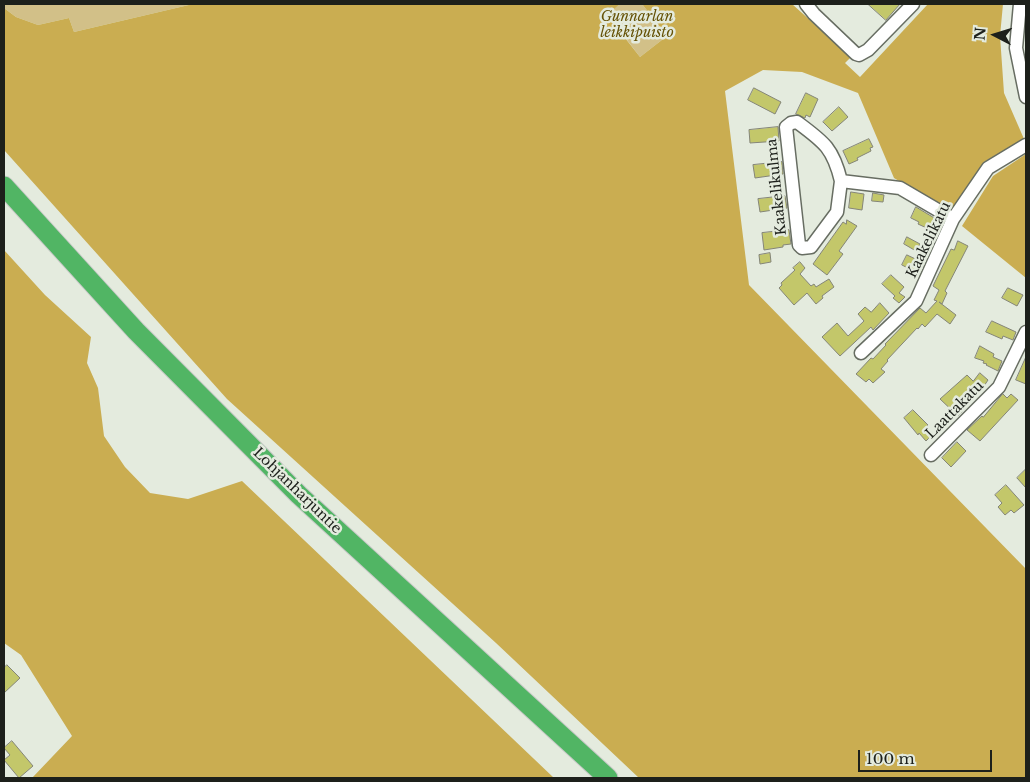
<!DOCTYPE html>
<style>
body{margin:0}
#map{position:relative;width:1030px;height:782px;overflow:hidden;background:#e4ebde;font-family:"Libre Baskerville",serif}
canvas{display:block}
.frame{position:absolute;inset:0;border:5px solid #1d201b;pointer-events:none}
.north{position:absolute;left:970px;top:10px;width:50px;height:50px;-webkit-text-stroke:4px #e4ebde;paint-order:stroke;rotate:275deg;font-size:14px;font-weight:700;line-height:20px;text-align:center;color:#1d201b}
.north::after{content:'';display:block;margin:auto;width:18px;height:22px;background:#1d201b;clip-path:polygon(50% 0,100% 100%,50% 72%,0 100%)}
.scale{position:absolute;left:858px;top:750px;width:134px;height:22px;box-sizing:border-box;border:2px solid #1d201b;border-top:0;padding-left:6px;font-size:15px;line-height:18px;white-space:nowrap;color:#1d201b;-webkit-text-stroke:4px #e4ebde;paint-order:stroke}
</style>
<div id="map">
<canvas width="1030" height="782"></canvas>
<div class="frame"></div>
<div class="north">N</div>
<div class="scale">100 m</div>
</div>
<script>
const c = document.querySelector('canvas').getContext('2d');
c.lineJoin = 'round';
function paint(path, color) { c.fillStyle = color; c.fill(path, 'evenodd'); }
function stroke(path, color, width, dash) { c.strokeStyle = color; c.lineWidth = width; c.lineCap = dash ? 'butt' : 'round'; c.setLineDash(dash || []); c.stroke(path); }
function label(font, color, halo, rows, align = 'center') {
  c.font = font + ' "Libre Baskerville",serif'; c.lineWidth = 5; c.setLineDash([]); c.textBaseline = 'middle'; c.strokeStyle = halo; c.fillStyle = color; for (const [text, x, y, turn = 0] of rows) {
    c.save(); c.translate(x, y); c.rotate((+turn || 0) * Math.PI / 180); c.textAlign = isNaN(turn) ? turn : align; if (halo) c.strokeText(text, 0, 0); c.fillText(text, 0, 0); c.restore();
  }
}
paint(new Path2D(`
 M 4,4 L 193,4 L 74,32 L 69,18 L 38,25 L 16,17 L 4,8 Z
 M 620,4 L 642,4 L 667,36 L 640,57 L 607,14 Z`), '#d2c088');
paint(new Path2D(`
 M 193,4 L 620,4 L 607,15 L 640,57 L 667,36 L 642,4 L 792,4 L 851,57 L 845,63 L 860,77 L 928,4 L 1003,4 L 1000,36 L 1004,93 L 1024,139 L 984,162 L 950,212 L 894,178 L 858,93 L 802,72 L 763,70 L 725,91 L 749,285 L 1026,569 L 1026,778 L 639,778 L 496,643 L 227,399 L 4,150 L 4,8 L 16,17 L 38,25 L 69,18 L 74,32 Z
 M 1026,154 L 1026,278 L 962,226 L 993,176 Z
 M 4,250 L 45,295 L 91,337 L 87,363 L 98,388 L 104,436 L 125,467 L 150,493 L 188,499 L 242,481 L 554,778 L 32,778 L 72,736 L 21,655 L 4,643 Z`), '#caad51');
const building = new Path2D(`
 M 868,4 L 900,4 L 886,20 Z
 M 754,88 L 781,102 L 775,114 L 748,100 Z
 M 806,93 L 818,99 L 810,117 L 806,115 L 805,118 L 796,114 Z
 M 839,107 L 848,117 L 832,131 L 823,122 Z
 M 778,127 L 779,141 L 750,143 L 749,130 Z
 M 869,139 L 873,147 L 870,148 L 871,151 L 857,158 L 858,160 L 849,164 L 843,151 Z
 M 782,162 L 783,174 L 755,178 L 753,165 Z
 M 851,192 L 864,194 L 862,210 L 849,208 Z
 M 873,193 L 884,195 L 883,202 L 872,201 Z
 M 785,196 L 787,208 L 760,212 L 758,199 Z
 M 916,207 L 936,219 L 931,230 L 918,224 L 919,222 L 911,218 Z
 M 847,220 L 857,226 L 839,251 L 843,254 L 827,275 L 813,264 L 843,222 L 846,224 Z
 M 789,230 L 791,244 L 783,245 L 783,247 L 764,250 L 762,233 Z
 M 907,237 L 920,244 L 916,251 L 904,244 Z
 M 958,241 L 968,246 L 945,291 L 947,293 L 942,304 L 939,302 L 956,315 L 950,324 L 937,314 L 925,327 L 922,324 L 918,329 L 917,328 L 887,360 L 888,361 L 881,369 L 885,372 L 873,383 L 869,379 L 866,382 L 856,374 L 871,358 L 873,359 L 886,345 L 885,344 L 920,308 L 926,313 L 937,301 L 934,300 L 939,290 L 933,286 L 951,249 L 954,250 Z
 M 770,253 L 771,262 L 760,264 L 759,255 Z
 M 907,255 L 924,263 L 919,274 L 902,265 Z
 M 800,262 L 805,268 L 800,274 L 811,286 L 814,284 L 816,287 L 829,279 L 834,287 L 822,296 L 823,298 L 816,304 L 807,293 L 794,305 L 779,288 L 782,285 L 781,283 L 795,270 L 793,268 Z
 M 891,275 L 904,287 L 899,293 L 905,297 L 899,303 L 893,298 L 895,296 L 882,284 Z
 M 1008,288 L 1023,295 L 1017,306 L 1002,298 Z
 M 880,303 L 889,313 L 873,330 L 871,327 L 840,356 L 822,337 L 837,323 L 848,336 L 864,321 L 858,314 L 865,307 L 871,312 Z
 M 992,321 L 1016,332 L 1013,340 L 1003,336 L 1002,339 L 986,332 Z
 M 980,346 L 994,354 L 993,357 L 1002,361 L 998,371 L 986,365 L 987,364 L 983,363 L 984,361 L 975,358 Z
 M 1026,357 L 1026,384 L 1016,380 Z
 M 980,373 L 988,380 L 982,389 L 958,416 L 940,399 L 967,375 L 973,381 Z
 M 1003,394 L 1007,398 L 1011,394 L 1018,400 L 980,441 L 967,430 L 982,416 L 983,417 Z
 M 913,410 L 928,425 L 926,427 L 933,434 L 926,441 L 919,433 L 918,435 L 904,418 Z
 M 957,442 L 966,451 L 951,467 L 942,458 Z
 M 1026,469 L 1026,488 L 1017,478 Z
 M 1006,485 L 1024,505 L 1014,513 L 1011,510 L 1005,515 L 998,507 L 1002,503 L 995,495 Z
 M 7,665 L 20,678 L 4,693 L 4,668 Z
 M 12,741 L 33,766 L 19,778 L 4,760 L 10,755 L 4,748 Z`);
paint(building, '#c3c76a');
stroke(building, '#848578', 1);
const minor = new Path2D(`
 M 806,4 L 814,14 L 856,54 L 859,55 L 868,50 L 913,4
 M 1020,4 L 1016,48 L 1026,97
 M 841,181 C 833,148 824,142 797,122 L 791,123 L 786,127 L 799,245 L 802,248 L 811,247 L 837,212 L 841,181 L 900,188 L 953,219
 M 861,353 L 916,301 L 953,219 L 988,168 L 1026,145
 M 931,455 L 999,387 L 1026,332`);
const highway = new Path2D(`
 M 4,186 L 136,331 L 299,495 L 608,778`);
stroke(minor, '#676d62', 15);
stroke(highway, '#c9c9c8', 21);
stroke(minor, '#fff', 12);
stroke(highway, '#51b564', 19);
label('italic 14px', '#655206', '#e4ebde', [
 ["Gunnarlan",637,17],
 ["leikkipuisto",637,33]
]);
label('14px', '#1d201b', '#e4ebde', [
 ["Kaakelikulma",777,187,-96],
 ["Kaakelikatu",929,240,-64],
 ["Laattakatu",955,410,-45],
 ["Lohjanharjuntie",297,491,44]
]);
</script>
